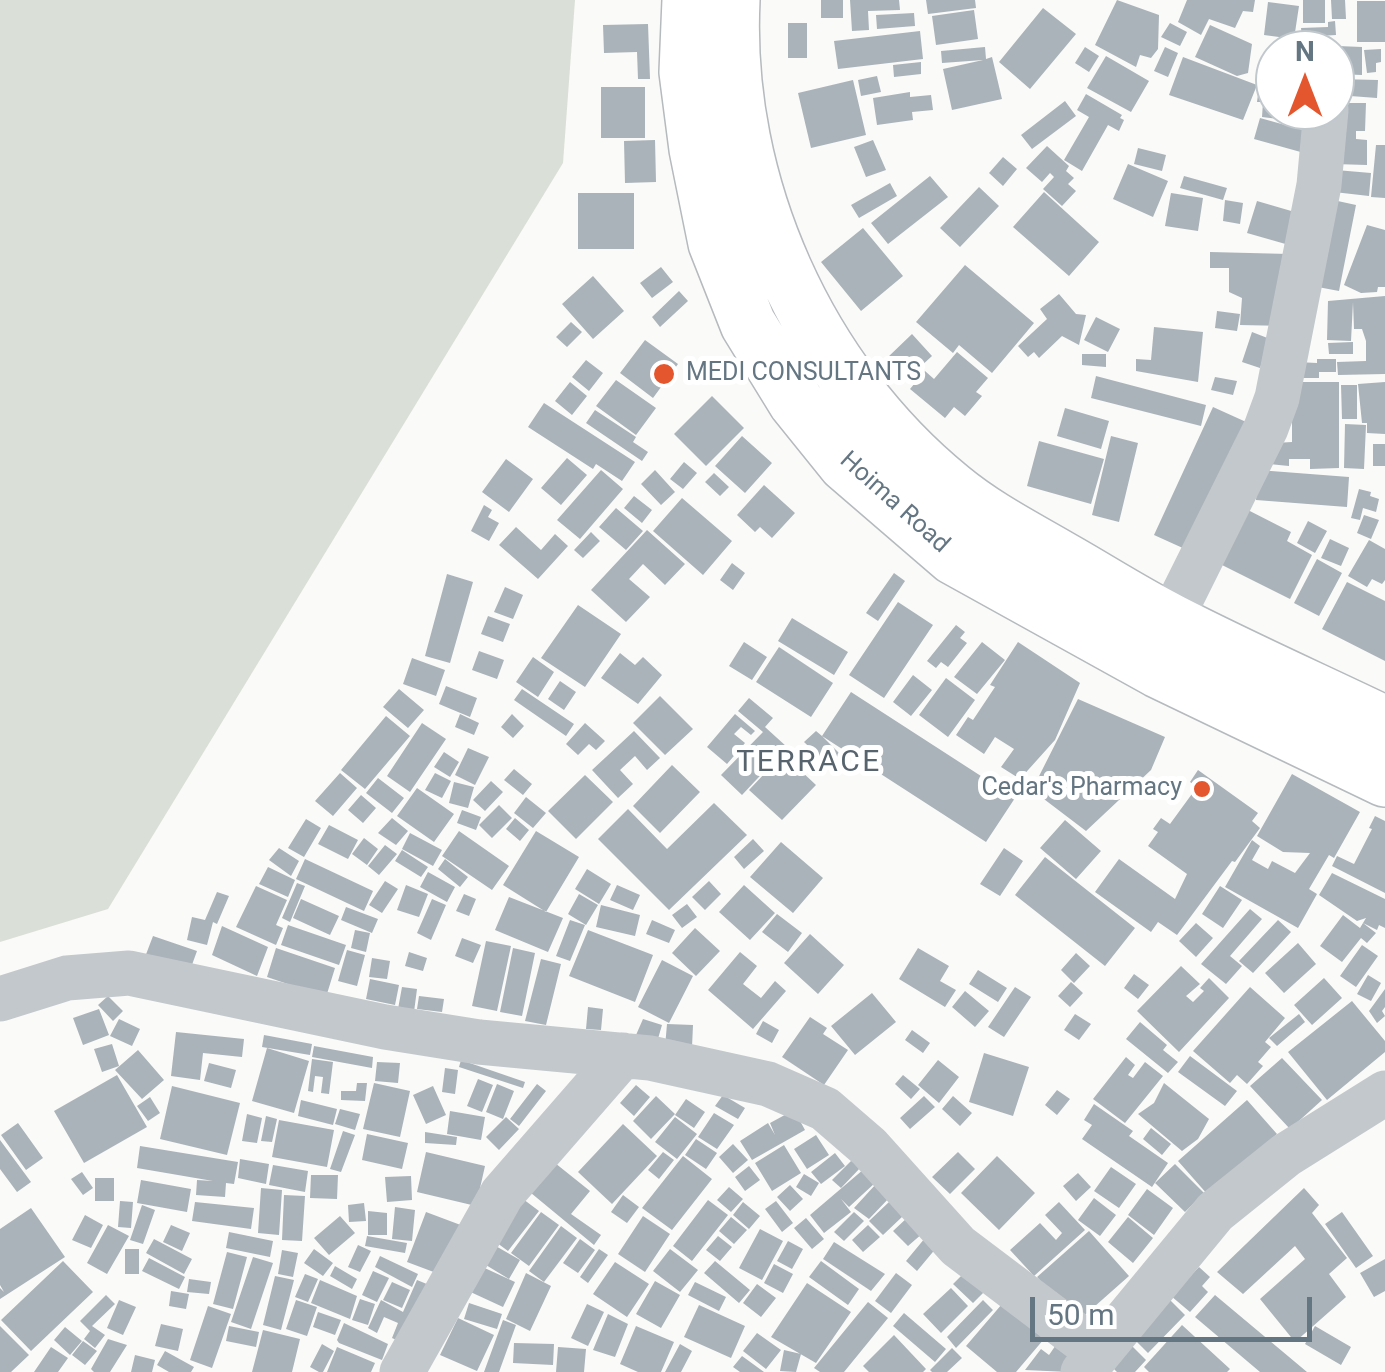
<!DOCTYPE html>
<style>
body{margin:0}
#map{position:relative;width:1385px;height:1372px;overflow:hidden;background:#fafaf8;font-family:Roboto,sans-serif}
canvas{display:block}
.north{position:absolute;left:1255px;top:30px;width:100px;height:100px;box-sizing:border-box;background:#fff;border:2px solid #c1c8cd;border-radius:50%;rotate:0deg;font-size:28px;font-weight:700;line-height:40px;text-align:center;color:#657683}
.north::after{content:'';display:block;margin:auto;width:35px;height:45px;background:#e4572e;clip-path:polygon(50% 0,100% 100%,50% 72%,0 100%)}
.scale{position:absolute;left:1030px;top:1297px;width:282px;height:45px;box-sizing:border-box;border:5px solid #657683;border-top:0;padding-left:12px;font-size:30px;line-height:35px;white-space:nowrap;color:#657683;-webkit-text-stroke:8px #fff;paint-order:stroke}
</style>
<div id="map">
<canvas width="1385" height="1372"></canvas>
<div class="north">N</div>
<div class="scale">50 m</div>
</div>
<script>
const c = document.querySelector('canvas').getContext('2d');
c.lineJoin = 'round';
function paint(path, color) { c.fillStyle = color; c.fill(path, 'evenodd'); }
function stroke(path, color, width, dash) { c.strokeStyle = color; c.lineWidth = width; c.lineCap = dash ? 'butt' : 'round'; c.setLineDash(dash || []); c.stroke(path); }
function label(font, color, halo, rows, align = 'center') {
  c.font = font + ' Roboto,sans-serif'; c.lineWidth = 10; c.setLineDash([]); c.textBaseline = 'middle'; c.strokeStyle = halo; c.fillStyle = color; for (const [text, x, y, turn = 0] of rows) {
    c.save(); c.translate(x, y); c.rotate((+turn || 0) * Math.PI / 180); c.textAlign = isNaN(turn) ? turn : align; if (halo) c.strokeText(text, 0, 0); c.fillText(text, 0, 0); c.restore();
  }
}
paint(new Path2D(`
 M 0,0 L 575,0 L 563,163 L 108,909 L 0,942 Z`), '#dadfd7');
paint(new Path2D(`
 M 821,0 L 843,0 L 843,18 L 821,18 Z
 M 850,0 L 899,0 L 900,10 L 868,11 L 869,30 L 852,31 Z
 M 926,0 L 975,0 L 976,8 L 928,14 Z
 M 1117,0 L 1159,15 L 1158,49 L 1151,58 L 1140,55 L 1136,67 L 1095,45 Z
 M 1187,0 L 1255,0 L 1253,12 L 1243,11 L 1235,28 L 1209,19 L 1201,35 L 1178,22 Z
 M 1303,0 L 1325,0 L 1325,23 L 1303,23 Z
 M 1331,0 L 1345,0 L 1346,19 L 1332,19 Z
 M 1357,1 L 1385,1 L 1385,42 L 1357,42 Z
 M 1268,2 L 1299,6 L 1294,39 L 1264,35 Z
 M 1043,8 L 1076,34 L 1030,89 L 999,62 Z
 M 974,10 L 978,39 L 936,45 L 932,16 Z
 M 914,13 L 915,26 L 877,29 L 876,15 Z
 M 1335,21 L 1336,35 L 1302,37 L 1301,28 L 1328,27 L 1328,22 Z
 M 788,23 L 807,23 L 807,58 L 788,58 Z
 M 1170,23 L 1187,32 L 1180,46 L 1161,37 Z
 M 648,24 L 650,79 L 638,79 L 637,52 L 604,53 L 603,25 Z
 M 1210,25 L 1252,44 L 1248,73 L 1237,76 L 1195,57 Z
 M 920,31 L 923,59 L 838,69 L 834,41 Z
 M 1292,41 L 1329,42 L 1328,50 L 1292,50 Z
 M 1338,46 L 1362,47 L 1362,75 L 1337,74 Z
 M 985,47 L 986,59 L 992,57 L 1002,99 L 952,110 L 943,69 L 983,60 L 942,63 L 941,51 Z
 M 1085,47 L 1099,56 L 1089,72 L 1075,63 Z
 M 1165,47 L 1178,53 L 1168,77 L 1154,71 Z
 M 1381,49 L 1381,62 L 1376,63 L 1376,72 L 1367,73 L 1364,50 Z
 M 1106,56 L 1149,81 L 1131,112 L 1087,88 Z
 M 1183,57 L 1257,85 L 1243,120 L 1169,95 Z
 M 1263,57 L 1275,59 L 1275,110 L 1321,110 L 1319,124 L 1262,117 L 1263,102 L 1257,102 Z
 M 921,62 L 921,74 L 894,77 L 893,65 Z
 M 877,76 L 881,92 L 861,96 L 858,80 Z
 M 1337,79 L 1378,80 L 1377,98 L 1337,95 Z
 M 853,80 L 866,135 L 811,148 L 798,93 Z
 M 601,87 L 645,87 L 645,138 L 601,138 Z
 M 910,92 L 910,97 L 931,95 L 933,110 L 912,112 L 913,120 L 877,125 L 873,98 Z
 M 1086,94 L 1122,115 L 1120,118 L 1124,120 L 1119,131 L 1108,125 L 1082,171 L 1064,160 L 1089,117 L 1077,110 Z
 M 1065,101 L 1076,116 L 1032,149 L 1021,135 Z
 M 1335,103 L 1366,103 L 1365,131 L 1356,131 L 1356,139 L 1367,140 L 1367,165 L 1334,164 Z
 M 1260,118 L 1321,135 L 1315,156 L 1254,139 Z
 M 655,140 L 656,182 L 625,183 L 624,141 Z
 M 873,140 L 886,170 L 866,177 L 854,147 Z
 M 1376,145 L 1385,145 L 1385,198 L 1371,197 Z
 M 1047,146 L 1069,166 L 1066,171 L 1074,178 L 1068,184 L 1076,191 L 1062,206 L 1043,189 L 1054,177 L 1050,173 L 1042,182 L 1026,168 Z
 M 1138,148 L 1166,155 L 1162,171 L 1134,164 Z
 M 1003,157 L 1017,169 L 1003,186 L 989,173 Z
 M 1128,164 L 1168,181 L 1153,217 L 1113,199 Z
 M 1336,170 L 1371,173 L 1369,196 L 1334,192 Z
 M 930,176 L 948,197 L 888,244 L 871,223 Z
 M 1184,176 L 1227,188 L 1223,200 L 1180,188 Z
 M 890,183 L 897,196 L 859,218 L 851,205 Z
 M 979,187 L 999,206 L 960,247 L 940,228 Z
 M 1044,192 L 1099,242 L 1069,276 L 1013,227 Z
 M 578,193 L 634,193 L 634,249 L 578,249 Z
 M 1171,193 L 1203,198 L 1198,231 L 1165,226 Z
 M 1324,198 L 1356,205 L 1339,291 L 1302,284 Z
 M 1225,200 L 1243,203 L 1240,224 L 1223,221 Z
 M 1257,201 L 1305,215 L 1296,247 L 1247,233 Z
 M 1367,225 L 1385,230 L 1385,287 L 1378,287 L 1377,292 L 1361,293 L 1344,285 Z
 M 863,228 L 903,276 L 861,311 L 821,262 Z
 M 1210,252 L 1289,254 L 1287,326 L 1240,325 L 1242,298 L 1229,292 L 1229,268 L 1210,268 Z
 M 965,265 L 1034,323 L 992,373 L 959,345 L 953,353 L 916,322 Z
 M 661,267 L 673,282 L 652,298 L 640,283 Z
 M 593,276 L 624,311 L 593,339 L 562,304 Z
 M 679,291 L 688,301 L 660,327 L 652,317 Z
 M 1059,294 L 1076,314 L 1086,315 L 1079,345 L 1062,336 L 1039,358 L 1034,352 L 1028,357 L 1018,346 L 1047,319 L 1040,309 Z
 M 1385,296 L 1385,374 L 1338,375 L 1337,362 L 1366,361 L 1366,341 L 1362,329 L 1354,329 L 1353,302 L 1351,341 L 1327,340 L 1328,301 Z
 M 1217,311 L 1240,314 L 1237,331 L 1215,328 Z
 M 1096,317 L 1120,329 L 1108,352 L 1084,340 Z
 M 571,322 L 582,332 L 567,347 L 556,337 Z
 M 1154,327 L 1203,332 L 1198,382 L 1136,371 L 1136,359 L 1151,360 Z
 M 1252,332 L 1270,339 L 1260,368 L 1242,362 Z
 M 912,334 L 932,356 L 907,379 L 887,358 Z
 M 645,340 L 678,364 L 653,398 L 620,373 Z
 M 1353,342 L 1353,354 L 1329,354 L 1328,343 Z
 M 957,352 L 988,378 L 976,392 L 982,396 L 965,416 L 954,407 L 945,418 L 910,389 L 925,371 L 934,379 Z
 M 1082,354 L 1106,354 L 1106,367 L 1082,365 Z
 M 1317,359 L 1336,359 L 1336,372 L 1319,372 L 1319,378 L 1297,378 L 1297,362 L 1317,363 Z
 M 586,360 L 603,373 L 589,391 L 572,377 Z
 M 1096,376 L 1206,405 L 1201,426 L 1091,398 Z
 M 1215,377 L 1237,381 L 1233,395 L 1211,390 Z
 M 616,380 L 656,408 L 636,435 L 596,406 Z
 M 570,382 L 587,396 L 572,415 L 555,401 Z
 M 1292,382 L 1339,382 L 1339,468 L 1310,469 L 1310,459 L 1289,459 L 1289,466 L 1269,464 L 1275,443 L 1292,442 Z
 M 1385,382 L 1385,434 L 1367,433 L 1367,423 L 1362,423 L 1358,384 Z
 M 1341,385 L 1357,385 L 1357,419 L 1342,419 Z
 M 712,396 L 744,428 L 706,466 L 674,434 Z
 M 544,403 L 635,462 L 622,481 L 596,464 L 593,469 L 528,427 Z
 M 1213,407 L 1255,426 L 1196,554 L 1154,535 Z
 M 1065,408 L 1109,421 L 1101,449 L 1057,436 Z
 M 595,410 L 636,437 L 633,442 L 648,452 L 642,461 L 586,423 Z
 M 1345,424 L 1366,425 L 1364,469 L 1344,468 Z
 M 742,436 L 772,463 L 745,493 L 715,466 Z
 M 1111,436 L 1138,443 L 1119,522 L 1092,515 Z
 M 1039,441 L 1104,459 L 1091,504 L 1027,486 Z
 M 1373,444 L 1385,444 L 1385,466 L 1373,466 Z
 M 567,458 L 587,475 L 561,505 L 541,488 Z
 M 506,459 L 533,479 L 509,512 L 482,492 Z
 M 684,462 L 697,473 L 683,489 L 670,479 Z
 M 601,470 L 623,489 L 580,539 L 557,520 Z
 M 655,470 L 675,492 L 661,505 L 641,484 Z
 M 1258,470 L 1349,477 L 1347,507 L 1256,500 Z
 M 714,473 L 729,487 L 720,496 L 705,482 Z
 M 764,485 L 795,513 L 772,538 L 760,527 L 755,532 L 737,515 Z
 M 1359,489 L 1371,492 L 1370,496 L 1379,499 L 1376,512 L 1363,508 L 1360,520 L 1351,518 Z
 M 634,496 L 652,510 L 642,523 L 624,508 Z
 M 682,498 L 732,541 L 703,575 L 653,531 Z
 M 484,505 L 492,510 L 488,517 L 499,523 L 489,541 L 471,531 Z
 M 1242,507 L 1291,532 L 1287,541 L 1312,555 L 1290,599 L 1214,561 Z
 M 616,508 L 643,531 L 626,550 L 599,527 Z
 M 1364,515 L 1379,520 L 1371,539 L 1357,533 Z
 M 1308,521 L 1327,531 L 1315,553 L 1297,543 Z
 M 516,527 L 541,550 L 555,534 L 568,546 L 538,579 L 499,545 Z
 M 647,530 L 685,564 L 665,585 L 643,564 L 629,579 L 650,597 L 626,622 L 591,590 Z
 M 591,532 L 600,541 L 583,558 L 574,550 Z
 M 1330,539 L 1349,548 L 1341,566 L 1321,558 Z
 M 1369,540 L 1385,549 L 1385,580 L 1382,584 L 1372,579 L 1367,587 L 1348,576 Z
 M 1317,559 L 1342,573 L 1319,616 L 1294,603 Z
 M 732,563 L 745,573 L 733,590 L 720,580 Z
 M 894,573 L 905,581 L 878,621 L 866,613 Z
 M 447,574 L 473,582 L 450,663 L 425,656 Z
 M 1347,582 L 1385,601 L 1385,661 L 1322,629 Z
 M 505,587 L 523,595 L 513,619 L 494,612 Z
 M 898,602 L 933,625 L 884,698 L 849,675 Z
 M 578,605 L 621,634 L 585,687 L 541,658 Z
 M 488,616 L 510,624 L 503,642 L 481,634 Z
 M 792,618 L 848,652 L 834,675 L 778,641 Z
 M 956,625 L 965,632 L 960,638 L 967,643 L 948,667 L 941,662 L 936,668 L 927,661 Z
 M 744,642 L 767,657 L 752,680 L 729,666 Z
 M 982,642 L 1005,660 L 977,694 L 954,677 Z
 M 1018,642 L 1080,683 L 1055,740 L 1020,779 L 1001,767 L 1014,749 L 995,737 L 984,754 L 956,735 L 968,717 L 973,720 L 995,687 L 990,685 Z
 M 779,647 L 833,683 L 811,717 L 756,682 Z
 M 479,651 L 504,660 L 497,679 L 472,670 Z
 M 620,653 L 635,665 L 643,657 L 662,675 L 638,704 L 601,678 Z
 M 533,657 L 554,672 L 538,697 L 516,682 Z
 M 412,658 L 445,670 L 436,696 L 403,684 Z
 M 913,675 L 932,690 L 911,716 L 893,702 Z
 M 946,678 L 975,700 L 948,737 L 919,715 Z
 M 560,681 L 576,692 L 564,710 L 548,699 Z
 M 446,686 L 477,698 L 470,717 L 439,704 Z
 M 399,689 L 424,710 L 408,728 L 383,707 Z
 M 522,689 L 574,724 L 566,736 L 514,700 Z
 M 851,692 L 1015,798 L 986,842 L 822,736 L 843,757 L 831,768 L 804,742 L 816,731 L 822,736 Z
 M 660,696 L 693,729 L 665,755 L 633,723 Z
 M 749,698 L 773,718 L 765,727 L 787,747 L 742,795 L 721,775 L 763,732 L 738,711 Z
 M 1078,699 L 1165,737 L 1151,770 L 1086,831 L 1032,790 Z
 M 460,714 L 479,723 L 474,735 L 455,727 Z
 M 512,714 L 524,726 L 513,738 L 501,727 Z
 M 735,714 L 755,731 L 751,735 L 741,727 L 734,734 L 745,743 L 727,764 L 707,747 Z
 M 386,716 L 410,736 L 365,789 L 341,770 Z
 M 422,723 L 446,739 L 410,792 L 387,776 Z
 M 585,723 L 605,741 L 596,750 L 589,744 L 578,755 L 566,744 Z
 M 634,731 L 660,758 L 647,770 L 635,756 L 620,770 L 633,784 L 618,798 L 592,770 Z
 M 468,748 L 489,757 L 475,785 L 455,775 Z
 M 444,752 L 459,762 L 450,777 L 434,767 Z
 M 783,754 L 816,785 L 782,820 L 749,790 Z
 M 672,765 L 700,792 L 660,833 L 633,806 Z
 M 514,769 L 532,784 L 523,795 L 504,780 Z
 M 1198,770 L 1258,813 L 1252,821 L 1260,828 L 1235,862 L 1232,861 L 1177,935 L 1158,922 L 1151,932 L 1095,892 L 1119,859 L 1175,899 L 1187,874 L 1148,846 L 1158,832 L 1153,829 L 1161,818 L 1170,824 L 1197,787 L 1190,782 Z
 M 340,773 L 357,788 L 333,816 L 315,801 Z
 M 435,773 L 451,781 L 442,798 L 425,790 Z
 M 1292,774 L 1360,812 L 1334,858 L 1329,855 L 1309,889 L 1317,894 L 1298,928 L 1225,887 L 1252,840 L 1260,846 L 1252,860 L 1268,869 L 1272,861 L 1295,873 L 1310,853 L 1283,852 L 1257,836 Z
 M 585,775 L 613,802 L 576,839 L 548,811 Z
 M 378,778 L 404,798 L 392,813 L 366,793 Z
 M 491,781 L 503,792 L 485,811 L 473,800 Z
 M 454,782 L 474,787 L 468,808 L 449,803 Z
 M 417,788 L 454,814 L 434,842 L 397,816 Z
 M 361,795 L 376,808 L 363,823 L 348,810 Z
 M 526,797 L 546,813 L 533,828 L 514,813 Z
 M 714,803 L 747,835 L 669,910 L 598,839 L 628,809 L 667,849 Z
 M 499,805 L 512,818 L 492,838 L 479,825 Z
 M 462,810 L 481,817 L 476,830 L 457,823 Z
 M 1375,816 L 1385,821 L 1385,893 L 1332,866 L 1337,856 L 1354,864 L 1372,829 L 1369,828 Z
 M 392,818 L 408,831 L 396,845 L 378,833 Z
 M 515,818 L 529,830 L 520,841 L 506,829 Z
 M 306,819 L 321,828 L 304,857 L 288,848 Z
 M 1065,820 L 1101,851 L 1076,879 L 1040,848 Z
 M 329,825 L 358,840 L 348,859 L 318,844 Z
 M 459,831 L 509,866 L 492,890 L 442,856 Z
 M 536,831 L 579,857 L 546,912 L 503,885 Z
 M 410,833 L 442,850 L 433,866 L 402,849 Z
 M 364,838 L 378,849 L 367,865 L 352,854 Z
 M 753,839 L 764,851 L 744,869 L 734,857 Z
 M 781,842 L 823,878 L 793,913 L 750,877 Z
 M 385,845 L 397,854 L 379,875 L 368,866 Z
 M 279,848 L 299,861 L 291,876 L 269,860 Z
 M 1004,848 L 1023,861 L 1000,896 L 980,884 Z
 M 402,850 L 428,867 L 421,877 L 395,861 Z
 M 1045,857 L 1135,928 L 1105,966 L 1015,895 Z
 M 305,859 L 373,891 L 364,911 L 296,879 Z
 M 445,859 L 468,877 L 460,887 L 438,869 Z
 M 268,867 L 295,880 L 288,897 L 259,884 Z
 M 587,869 L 611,884 L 599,904 L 575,889 Z
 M 428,872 L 455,887 L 447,902 L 420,887 Z
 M 1332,873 L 1385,899 L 1385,928 L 1379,925 L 1377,930 L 1363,923 L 1366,918 L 1357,921 L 1319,895 Z
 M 385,881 L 398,889 L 382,913 L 369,905 Z
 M 709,881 L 721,894 L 705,910 L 692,897 Z
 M 297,883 L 305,886 L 290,922 L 282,918 Z
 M 406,885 L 428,894 L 419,917 L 397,910 Z
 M 617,885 L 640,895 L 633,910 L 610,900 Z
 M 744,885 L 775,913 L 750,940 L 719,912 Z
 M 256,886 L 287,900 L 276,925 L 283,928 L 276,945 L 236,927 Z
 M 1220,886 L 1242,900 L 1223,928 L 1202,914 Z
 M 217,892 L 229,896 L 217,924 L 213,922 L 207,945 L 187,940 L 192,917 L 205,920 Z
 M 464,894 L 476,899 L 469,916 L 456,911 Z
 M 579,894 L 598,905 L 586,925 L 568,914 Z
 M 509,897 L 563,918 L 548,952 L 495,930 Z
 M 301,899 L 339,916 L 330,935 L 293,918 Z
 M 432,899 L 446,905 L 431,940 L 417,933 Z
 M 687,904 L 697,917 L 682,928 L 672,915 Z
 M 601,905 L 640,915 L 635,936 L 596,927 Z
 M 346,907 L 378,919 L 372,933 L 341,920 Z
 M 1250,909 L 1262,919 L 1230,956 L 1242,966 L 1226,984 L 1201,964 Z
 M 777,914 L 802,933 L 788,952 L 762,932 Z
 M 1343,915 L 1360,928 L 1363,923 L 1376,933 L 1367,943 L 1361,938 L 1342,962 L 1320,946 Z
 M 570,920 L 585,925 L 570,961 L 556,956 Z
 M 652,920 L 675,930 L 669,943 L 646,934 Z
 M 1278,920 L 1291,932 L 1253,973 L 1239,961 Z
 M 1196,923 L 1213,938 L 1196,957 L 1179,941 Z
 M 288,925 L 346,945 L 339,965 L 281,945 Z
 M 222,926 L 268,947 L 257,976 L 212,955 Z
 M 695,928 L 720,951 L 696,976 L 672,953 Z
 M 355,930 L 370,933 L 366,952 L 351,948 Z
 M 588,930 L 653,955 L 635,1002 L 569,976 Z
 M 810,934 L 844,965 L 818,994 L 784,963 Z
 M 153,936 L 197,951 L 189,973 L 145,957 Z
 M 462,938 L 481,945 L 473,963 L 455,956 Z
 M 486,941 L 511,946 L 497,1011 L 472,1006 Z
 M 1298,943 L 1316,964 L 1284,993 L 1265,973 Z
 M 1362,945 L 1378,956 L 1356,987 L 1340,976 Z
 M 276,948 L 335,968 L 326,997 L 267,977 Z
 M 513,948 L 535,953 L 522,1016 L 500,1012 Z
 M 918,948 L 949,966 L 940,981 L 956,990 L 945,1007 L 899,979 Z
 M 347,950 L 365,955 L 357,986 L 338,981 Z
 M 409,952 L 427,958 L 423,971 L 405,966 Z
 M 740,952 L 757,966 L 743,984 L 761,998 L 775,981 L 786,991 L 753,1029 L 708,990 Z
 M 1076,953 L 1090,966 L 1074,983 L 1061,970 Z
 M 372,958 L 390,961 L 387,979 L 369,977 Z
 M 541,959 L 561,964 L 546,1025 L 525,1021 Z
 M 662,960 L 693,976 L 669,1023 L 638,1007 Z
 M 1181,966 L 1200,984 L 1186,996 L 1193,1002 L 1204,991 L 1200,988 L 1209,978 L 1229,998 L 1179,1052 L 1137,1011 Z
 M 978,970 L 1007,988 L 998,1002 L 969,984 Z
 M 1134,974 L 1149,985 L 1138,999 L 1124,988 Z
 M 1368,975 L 1381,983 L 1371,1001 L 1357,994 Z
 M 1324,978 L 1342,998 L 1312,1025 L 1294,1005 Z
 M 370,979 L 399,985 L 395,1005 L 366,999 Z
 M 1071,982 L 1083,993 L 1070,1007 L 1058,996 Z
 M 402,987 L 417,989 L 414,1012 L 398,1009 Z
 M 1015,987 L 1031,997 L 1004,1037 L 988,1027 Z
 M 1250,987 L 1285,1018 L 1265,1042 L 1271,1047 L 1258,1062 L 1263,1066 L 1247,1084 L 1237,1075 L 1230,1083 L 1193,1051 Z
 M 1385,989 L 1385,1007 L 1382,1011 L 1385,1016 L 1377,1023 L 1369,1011 Z
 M 965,991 L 989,1011 L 975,1027 L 952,1007 Z
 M 872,993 L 896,1022 L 855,1055 L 831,1026 Z
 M 108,996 L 123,1011 L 113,1021 L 98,1005 Z
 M 419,996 L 444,999 L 442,1012 L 417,1009 Z
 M 1352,1001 L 1385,1041 L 1385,1052 L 1327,1100 L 1288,1052 Z
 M 588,1007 L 603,1009 L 601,1030 L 586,1029 Z
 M 99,1009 L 109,1035 L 83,1045 L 73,1018 Z
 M 1075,1014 L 1091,1024 L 1079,1040 L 1064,1030 Z
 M 1299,1014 L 1305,1022 L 1277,1046 L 1269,1038 Z
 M 810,1017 L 827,1028 L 823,1034 L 848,1050 L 824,1085 L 782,1057 Z
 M 119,1019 L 140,1029 L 132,1046 L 110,1036 Z
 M 643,1019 L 662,1025 L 657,1042 L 636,1035 Z
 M 763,1021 L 779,1030 L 772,1043 L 756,1034 Z
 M 1140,1022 L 1167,1045 L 1163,1050 L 1178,1062 L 1168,1073 L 1126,1039 Z
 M 667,1024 L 693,1025 L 692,1047 L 665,1047 Z
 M 912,1030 L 930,1043 L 923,1053 L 905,1040 Z
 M 176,1032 L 244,1039 L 242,1057 L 203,1053 L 200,1080 L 171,1076 Z
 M 264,1035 L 312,1044 L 310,1055 L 262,1047 Z
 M 112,1044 L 119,1066 L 102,1072 L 94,1049 Z
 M 314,1046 L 373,1057 L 372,1068 L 312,1057 Z
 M 267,1048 L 309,1061 L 294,1113 L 252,1101 Z
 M 138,1050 L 164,1080 L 142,1099 L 115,1070 Z
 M 984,1053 L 1029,1067 L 1013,1116 L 969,1102 Z
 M 1190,1056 L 1237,1091 L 1225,1106 L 1178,1072 Z
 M 1126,1057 L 1135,1065 L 1128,1075 L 1133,1078 L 1145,1062 L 1163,1076 L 1125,1123 L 1093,1099 Z
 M 1282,1058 L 1322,1100 L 1290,1129 L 1250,1086 Z
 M 312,1059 L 333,1062 L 329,1094 L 321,1093 L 323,1077 L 315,1076 L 313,1092 L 308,1091 Z
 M 461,1060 L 525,1082 L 523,1088 L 459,1067 Z
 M 938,1060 L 959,1077 L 939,1103 L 918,1085 Z
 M 377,1062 L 400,1063 L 398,1083 L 375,1081 Z
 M 209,1063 L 236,1070 L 231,1088 L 204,1081 Z
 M 445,1068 L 458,1070 L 455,1094 L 442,1092 Z
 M 117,1075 L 147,1127 L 84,1163 L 54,1111 Z
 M 903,1075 L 920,1089 L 911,1099 L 895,1084 Z
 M 478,1079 L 493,1085 L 482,1112 L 467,1106 Z
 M 357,1083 L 367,1083 L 365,1101 L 341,1100 L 341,1091 L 356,1091 Z
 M 374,1083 L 410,1091 L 400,1137 L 363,1129 Z
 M 1164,1083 L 1209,1119 L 1198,1139 L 1182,1151 L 1138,1114 L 1154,1103 Z
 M 497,1084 L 514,1091 L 503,1119 L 486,1112 Z
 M 537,1084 L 546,1091 L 519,1126 L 510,1119 Z
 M 636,1085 L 650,1097 L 634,1116 L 620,1103 Z
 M 172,1086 L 240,1103 L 227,1155 L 160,1139 Z
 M 433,1086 L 446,1115 L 426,1124 L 413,1095 Z
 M 1057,1090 L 1070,1099 L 1057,1115 L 1045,1105 Z
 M 723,1095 L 745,1108 L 738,1119 L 715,1106 Z
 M 656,1096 L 675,1114 L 651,1139 L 633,1121 Z
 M 924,1096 L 935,1107 L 910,1129 L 900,1118 Z
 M 953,1096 L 972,1113 L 960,1126 L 942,1109 Z
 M 150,1097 L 160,1113 L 148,1121 L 137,1106 Z
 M 686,1099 L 705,1112 L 694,1128 L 675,1115 Z
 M 301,1100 L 337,1109 L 333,1125 L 298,1116 Z
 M 1247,1100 L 1277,1134 L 1208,1195 L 1178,1161 Z
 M 1094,1104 L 1133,1131 L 1129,1136 L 1168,1163 L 1152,1187 L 1082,1139 L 1092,1125 L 1084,1120 Z
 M 340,1109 L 360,1114 L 355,1130 L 335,1124 Z
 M 794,1110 L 805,1130 L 752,1160 L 740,1141 L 768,1123 L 775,1135 L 770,1123 Z
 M 450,1111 L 485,1117 L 481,1140 L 447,1134 Z
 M 714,1113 L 734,1125 L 717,1149 L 698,1137 Z
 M 247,1114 L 262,1118 L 257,1143 L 242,1141 Z
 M 266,1116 L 277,1119 L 272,1142 L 261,1141 Z
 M 506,1117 L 519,1129 L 499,1150 L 486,1137 Z
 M 675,1117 L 697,1134 L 677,1159 L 655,1142 Z
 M 279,1120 L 334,1130 L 327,1167 L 272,1157 Z
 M 18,1123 L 43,1158 L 26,1170 L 1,1135 Z
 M 623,1124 L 657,1156 L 612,1204 L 578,1172 Z
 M 1151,1128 L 1171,1144 L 1162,1155 L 1143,1139 Z
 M 343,1131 L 355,1135 L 341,1172 L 330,1169 Z
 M 425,1132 L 457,1137 L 456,1145 L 425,1143 Z
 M 367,1134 L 408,1143 L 402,1169 L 362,1160 Z
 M 816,1135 L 829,1155 L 807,1169 L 794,1149 Z
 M 696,1139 L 717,1153 L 706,1169 L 685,1155 Z
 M 0,1140 L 31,1182 L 17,1192 L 0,1169 Z
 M 733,1144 L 748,1160 L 733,1173 L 719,1157 Z
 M 784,1145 L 801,1173 L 772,1191 L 755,1163 Z
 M 140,1146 L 238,1162 L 234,1184 L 226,1183 L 225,1197 L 196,1195 L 197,1180 L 213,1181 L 137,1168 Z
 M 426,1152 L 485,1166 L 476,1206 L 417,1192 Z
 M 663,1152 L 674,1160 L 659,1179 L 648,1170 Z
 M 958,1152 L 975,1169 L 950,1194 L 932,1177 Z
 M 835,1153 L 845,1166 L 821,1184 L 811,1172 Z
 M 683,1156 L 712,1179 L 672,1230 L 642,1208 Z
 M 997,1156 L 1035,1193 L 999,1230 L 961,1193 Z
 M 240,1159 L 269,1164 L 266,1184 L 238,1178 Z
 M 853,1159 L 861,1167 L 841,1188 L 832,1180 Z
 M 555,1163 L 590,1191 L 571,1214 L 601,1235 L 594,1245 L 531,1193 Z
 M 1175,1164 L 1204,1193 L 1185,1212 L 1155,1183 Z
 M 273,1165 L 308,1171 L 305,1192 L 269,1185 Z
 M 749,1166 L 760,1180 L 745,1191 L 735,1177 Z
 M 1111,1167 L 1136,1184 L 1119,1208 L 1094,1191 Z
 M 864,1169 L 876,1182 L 849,1207 L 841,1199 L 851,1212 L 824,1233 L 810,1215 Z
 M 82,1172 L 93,1188 L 83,1195 L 71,1179 Z
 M 1078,1173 L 1091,1187 L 1076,1201 L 1063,1186 Z
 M 804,1174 L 819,1183 L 811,1196 L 796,1187 Z
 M 311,1175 L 338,1175 L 337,1199 L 310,1198 Z
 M 411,1176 L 412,1200 L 387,1202 L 385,1177 Z
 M 95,1178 L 114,1178 L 114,1201 L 95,1201 Z
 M 141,1180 L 191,1189 L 187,1212 L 137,1203 Z
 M 876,1184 L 890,1197 L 869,1219 L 854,1208 Z
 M 790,1185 L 803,1199 L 790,1211 L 777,1197 Z
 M 729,1187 L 743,1199 L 731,1212 L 717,1200 Z
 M 261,1188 L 282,1190 L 279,1235 L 258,1233 Z
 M 1304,1188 L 1319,1205 L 1312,1213 L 1347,1258 L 1329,1274 L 1346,1297 L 1295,1342 L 1260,1299 L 1305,1259 L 1295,1246 L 1243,1294 L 1217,1272 Z
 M 1147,1189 L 1173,1208 L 1154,1235 L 1128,1215 Z
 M 284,1195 L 305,1196 L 302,1241 L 282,1240 Z
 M 623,1195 L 639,1207 L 627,1223 L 611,1212 Z
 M 519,1196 L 539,1211 L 508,1251 L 489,1237 Z
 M 1094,1198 L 1116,1215 L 1100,1236 L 1078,1220 Z
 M 708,1200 L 728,1215 L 692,1261 L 673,1246 Z
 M 120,1201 L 133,1202 L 131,1228 L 118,1227 Z
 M 776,1201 L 793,1223 L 782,1232 L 765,1209 Z
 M 195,1202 L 254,1208 L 251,1229 L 192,1221 Z
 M 743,1202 L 760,1216 L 749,1229 L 733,1215 Z
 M 889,1202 L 903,1216 L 883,1235 L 869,1221 Z
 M 1059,1202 L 1085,1230 L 1034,1276 L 1010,1250 L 1040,1223 L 1056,1240 L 1062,1233 L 1045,1215 Z
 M 364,1203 L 366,1221 L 349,1222 L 348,1205 Z
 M 142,1205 L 155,1210 L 143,1244 L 130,1240 Z
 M 395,1207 L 415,1210 L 412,1241 L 392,1239 Z
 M 31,1208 L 65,1257 L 0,1299 L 0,1288 L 4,1292 L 0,1285 L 0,1229 Z
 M 368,1211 L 387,1213 L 387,1235 L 368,1235 Z
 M 426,1212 L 466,1227 L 447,1277 L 407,1262 Z
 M 541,1212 L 559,1225 L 529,1266 L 511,1253 Z
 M 854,1212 L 864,1221 L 844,1241 L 834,1232 Z
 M 1342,1212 L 1373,1256 L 1356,1268 L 1325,1224 Z
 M 85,1215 L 103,1225 L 91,1248 L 72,1240 Z
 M 340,1216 L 355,1233 L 329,1255 L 314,1238 Z
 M 643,1216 L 670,1234 L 645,1272 L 618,1254 Z
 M 731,1217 L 747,1230 L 734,1244 L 719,1231 Z
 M 908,1217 L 923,1233 L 908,1246 L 893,1231 Z
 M 1128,1217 L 1153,1238 L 1133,1263 L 1108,1242 Z
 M 806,1218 L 824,1239 L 812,1249 L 794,1228 Z
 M 108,1225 L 129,1236 L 107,1274 L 87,1263 Z
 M 171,1225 L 190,1233 L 182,1251 L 163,1242 Z
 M 868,1225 L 880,1237 L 863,1252 L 852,1240 Z
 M 561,1226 L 577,1238 L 544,1282 L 529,1271 Z
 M 760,1229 L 783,1241 L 762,1280 L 739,1268 Z
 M 1089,1231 L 1129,1276 L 1077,1322 L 1037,1277 Z
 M 229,1232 L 273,1241 L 270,1257 L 226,1248 Z
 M 367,1236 L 407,1243 L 405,1253 L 365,1246 Z
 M 718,1236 L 732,1247 L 720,1261 L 706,1250 Z
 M 925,1238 L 937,1247 L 917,1271 L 906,1261 Z
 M 154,1239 L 192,1259 L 184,1274 L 146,1253 Z
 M 580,1239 L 595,1250 L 578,1273 L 563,1263 Z
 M 487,1241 L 520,1260 L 509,1279 L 476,1259 Z
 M 788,1241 L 803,1249 L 792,1269 L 777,1261 Z
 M 834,1242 L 885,1274 L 871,1291 L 823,1259 Z
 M 358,1245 L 371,1251 L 360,1272 L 348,1267 Z
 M 125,1249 L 139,1249 L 139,1274 L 125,1274 Z
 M 314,1249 L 333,1263 L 323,1276 L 304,1263 Z
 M 599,1249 L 608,1255 L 588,1283 L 580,1277 Z
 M 670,1249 L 698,1270 L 680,1292 L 653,1271 Z
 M 282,1250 L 298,1253 L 293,1277 L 278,1274 Z
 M 227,1252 L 247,1257 L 233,1309 L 213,1304 Z
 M 380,1256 L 418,1274 L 412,1287 L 375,1267 Z
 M 253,1257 L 273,1263 L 251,1329 L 231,1322 Z
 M 149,1258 L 185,1277 L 179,1289 L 142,1271 Z
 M 1385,1259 L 1385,1291 L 1374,1297 L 1360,1273 Z
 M 63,1261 L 93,1292 L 31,1351 L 1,1320 Z
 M 715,1261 L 750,1290 L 739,1303 L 704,1273 Z
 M 821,1261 L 859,1289 L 848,1305 L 809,1277 Z
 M 615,1262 L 649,1284 L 627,1317 L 593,1294 Z
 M 476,1264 L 515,1282 L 503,1307 L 464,1289 Z
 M 774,1264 L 793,1274 L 783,1293 L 764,1283 Z
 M 335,1266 L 357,1279 L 352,1289 L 330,1276 Z
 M 1199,1267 L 1210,1277 L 1202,1286 L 1208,1292 L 1190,1312 L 1171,1296 Z
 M 373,1271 L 389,1278 L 377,1302 L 362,1295 Z
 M 965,1272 L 985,1291 L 973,1303 L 953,1284 Z
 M 526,1273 L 551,1286 L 530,1331 L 506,1319 Z
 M 896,1273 L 912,1285 L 891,1313 L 875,1301 Z
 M 305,1274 L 318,1279 L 308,1302 L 295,1297 Z
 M 275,1276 L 294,1280 L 281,1330 L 263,1325 Z
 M 189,1279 L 211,1282 L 209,1294 L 187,1292 Z
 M 320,1280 L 357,1296 L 350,1319 L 311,1303 Z
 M 417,1280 L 439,1289 L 414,1348 L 392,1338 L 398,1323 L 384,1317 L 377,1333 L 368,1328 L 381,1300 L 403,1312 Z
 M 655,1281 L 680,1295 L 661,1328 L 636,1314 Z
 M 392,1282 L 410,1290 L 402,1308 L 383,1300 Z
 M 695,1282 L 726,1297 L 719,1311 L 688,1295 Z
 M 807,1283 L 851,1312 L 816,1363 L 771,1337 Z
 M 757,1284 L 776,1298 L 761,1317 L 743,1303 Z
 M 951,1288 L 968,1306 L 941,1333 L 923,1314 Z
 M 171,1291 L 189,1294 L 186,1309 L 169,1306 Z
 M 1164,1294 L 1185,1315 L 1148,1353 L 1136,1341 Z
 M 106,1295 L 115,1304 L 92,1326 L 105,1335 L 95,1348 L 84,1339 L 90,1331 L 80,1321 Z
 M 1215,1295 L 1307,1372 L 1260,1372 L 1195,1317 Z
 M 360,1299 L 375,1304 L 368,1325 L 352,1320 Z
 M 119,1300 L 136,1307 L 123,1335 L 107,1328 Z
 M 296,1300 L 317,1307 L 307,1336 L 286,1329 Z
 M 983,1300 L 993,1310 L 956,1348 L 947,1337 Z
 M 868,1302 L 888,1318 L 844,1372 L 820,1372 L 814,1368 Z
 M 469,1303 L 502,1314 L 497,1329 L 464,1319 Z
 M 587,1304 L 604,1312 L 588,1346 L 571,1338 Z
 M 1002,1304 L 1044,1339 L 1016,1372 L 997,1372 L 966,1346 Z
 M 699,1305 L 745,1326 L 731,1358 L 684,1337 Z
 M 208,1306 L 231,1314 L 212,1368 L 190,1360 Z
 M 318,1312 L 341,1320 L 335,1335 L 313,1327 Z
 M 904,1313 L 946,1349 L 935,1362 L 893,1326 Z
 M 608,1314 L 628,1324 L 615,1357 L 593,1350 Z
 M 458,1318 L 494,1335 L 477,1371 L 440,1355 Z
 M 503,1320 L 516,1325 L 499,1372 L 484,1372 Z
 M 344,1323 L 388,1344 L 382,1360 L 339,1343 L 337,1340 Z
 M 161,1324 L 183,1329 L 178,1351 L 155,1346 Z
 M 1182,1325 L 1230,1369 L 1227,1372 L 1149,1372 L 1144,1367 Z
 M 0,1326 L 29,1355 L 11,1372 L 0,1372 Z
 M 229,1326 L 259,1332 L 256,1347 L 226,1341 Z
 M 636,1326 L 674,1342 L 661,1372 L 638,1372 L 620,1364 Z
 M 1315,1326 L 1351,1347 L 1341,1365 L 1305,1344 Z
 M 65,1327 L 82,1341 L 70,1355 L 54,1340 Z
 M 263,1330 L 300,1339 L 292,1372 L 252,1372 Z
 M 757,1333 L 781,1350 L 766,1369 L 743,1351 Z
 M 894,1335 L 926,1369 L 923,1372 L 869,1372 L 863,1366 Z
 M 108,1339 L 127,1345 L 110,1372 L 94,1372 L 91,1369 Z
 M 1126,1340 L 1146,1360 L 1135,1372 L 1117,1372 L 1106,1361 Z
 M 83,1341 L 97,1351 L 85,1365 L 72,1355 Z
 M 1058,1342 L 1072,1352 L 1069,1372 L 1025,1370 L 1041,1349 L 1049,1355 Z
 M 514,1343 L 554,1344 L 553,1365 L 513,1363 Z
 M 322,1344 L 334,1351 L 323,1372 L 319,1372 L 310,1367 Z
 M 680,1344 L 692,1351 L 681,1372 L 665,1372 Z
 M 51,1347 L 68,1358 L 58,1372 L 34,1372 Z
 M 337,1347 L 375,1363 L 371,1372 L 327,1372 Z
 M 558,1347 L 586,1349 L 584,1372 L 556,1372 Z
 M 952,1348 L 962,1358 L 947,1372 L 932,1372 L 930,1370 Z
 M 784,1350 L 801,1354 L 796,1372 L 780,1371 Z
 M 165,1351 L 194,1367 L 191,1372 L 169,1372 L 157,1365 Z
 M 135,1355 L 155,1360 L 152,1372 L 131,1372 Z
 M 742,1356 L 764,1372 L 740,1372 L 733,1367 Z`), '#aab3b9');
const primary = new Path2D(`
 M 690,0 L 687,72 L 697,149 L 716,243 L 748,324 L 796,402 L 846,464 L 954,557 L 1158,670 L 1385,779
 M 732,0 C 723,184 808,373 951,489 C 986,518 1028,539 1067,562 C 1102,582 1136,604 1172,622 C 1242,658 1314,690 1385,724`);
stroke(primary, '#b5babe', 58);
stroke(new Path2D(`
 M 1170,621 L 1266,428 L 1277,398 L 1319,185 L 1326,110
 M 0,999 L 67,978 L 129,973 L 385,1027 L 479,1042 L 650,1058 L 768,1084 L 825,1109 L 869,1147 L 958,1246 L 1097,1351
 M 402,1372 L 502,1194 L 623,1055
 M 1083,1372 L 1215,1212 L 1286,1155 L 1385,1093`), '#c3c8cc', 45);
stroke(primary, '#fff', 55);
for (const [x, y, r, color] of [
 [664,374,12,"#e4572e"],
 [1202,789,10,"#e4572e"]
]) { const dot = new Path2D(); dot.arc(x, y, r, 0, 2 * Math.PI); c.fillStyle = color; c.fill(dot); stroke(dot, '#fff', 4); }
label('25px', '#657683', '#fff', [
 ["MEDI CONSULTANTS",686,374],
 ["Cedar's Pharmacy",1182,789,"right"]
], 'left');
label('25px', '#657683', '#fff', [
 ["Hoima Road",894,503,42]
]);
c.letterSpacing = '2.5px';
label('30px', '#57646e', '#fff', [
 ["TERRACE",809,763]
]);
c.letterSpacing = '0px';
</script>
